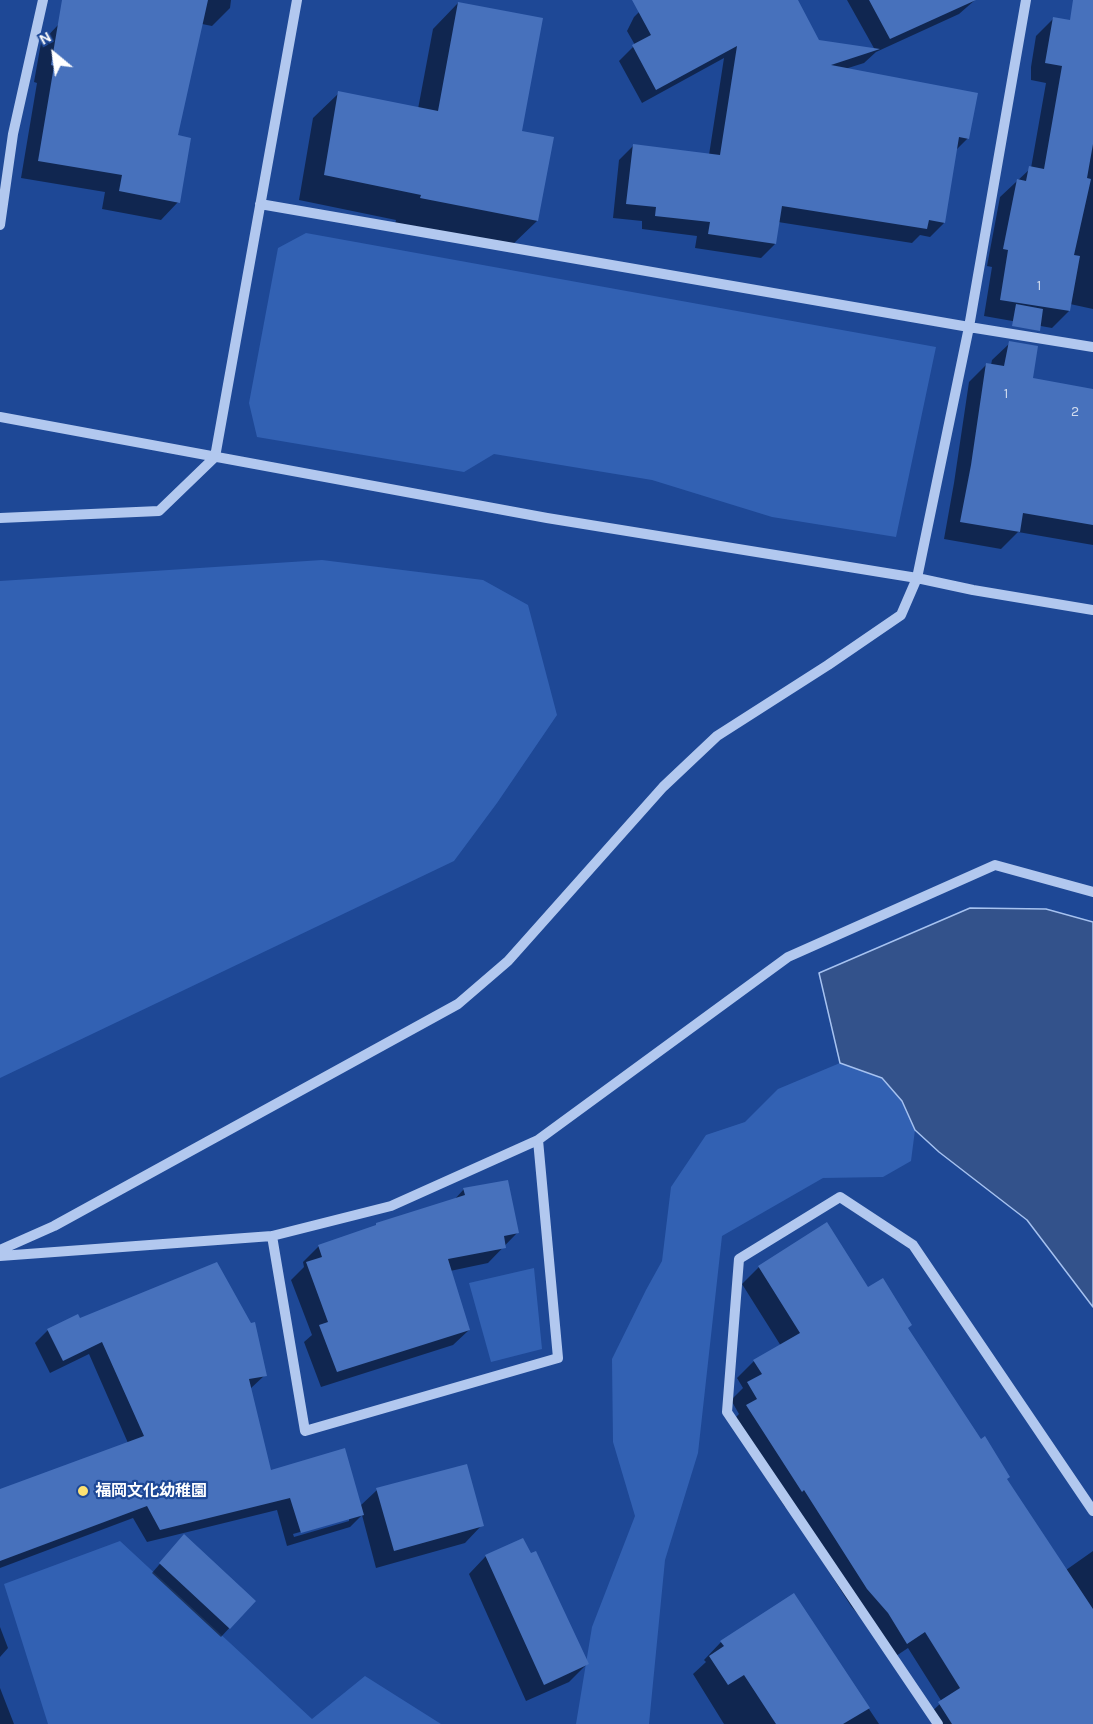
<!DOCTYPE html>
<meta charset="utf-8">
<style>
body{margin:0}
#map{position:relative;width:1093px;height:1724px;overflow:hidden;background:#1e4896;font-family:Karla,sans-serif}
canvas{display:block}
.north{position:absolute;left:24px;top:24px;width:60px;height:60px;-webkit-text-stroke:4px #1e4896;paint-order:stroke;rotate:331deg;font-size:16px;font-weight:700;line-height:24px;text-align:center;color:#fff}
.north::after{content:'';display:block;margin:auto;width:21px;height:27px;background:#fff;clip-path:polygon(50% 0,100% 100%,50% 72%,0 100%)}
</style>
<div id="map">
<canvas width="1093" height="1724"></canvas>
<div class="north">N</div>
</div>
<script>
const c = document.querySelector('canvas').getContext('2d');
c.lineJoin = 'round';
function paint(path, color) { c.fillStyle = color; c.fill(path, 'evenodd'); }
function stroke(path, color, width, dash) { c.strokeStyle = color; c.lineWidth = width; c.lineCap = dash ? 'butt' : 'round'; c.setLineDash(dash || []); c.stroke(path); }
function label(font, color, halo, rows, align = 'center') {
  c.font = font + ' Karla,"Noto Sans JP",sans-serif'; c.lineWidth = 4.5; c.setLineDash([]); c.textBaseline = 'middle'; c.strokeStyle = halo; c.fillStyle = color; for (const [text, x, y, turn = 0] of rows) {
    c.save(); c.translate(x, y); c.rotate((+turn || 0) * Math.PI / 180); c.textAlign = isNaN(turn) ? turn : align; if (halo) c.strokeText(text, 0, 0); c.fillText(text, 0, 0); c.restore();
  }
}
paint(new Path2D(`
 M 306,233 L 936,347 L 896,537 L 772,517 L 652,480 L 494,454 L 464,472 L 257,437 L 249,403 L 278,248 Z
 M 322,560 L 483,580 L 528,605 L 557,715 L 497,803 L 454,861 L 0,1078 L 0,581 Z
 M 840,1063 L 881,1078 L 902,1101 L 915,1130 L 911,1161 L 883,1177 L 823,1178 L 722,1236 L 698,1453 L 665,1560 L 649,1724 L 576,1724 L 592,1627 L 635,1516 L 613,1442 L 612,1359 L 646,1290 L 662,1261 L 671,1187 L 706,1135 L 745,1122 L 778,1089 Z
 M 534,1268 L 542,1349 L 491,1362 L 469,1283 Z
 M 120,1541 L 312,1719 L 365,1676 L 441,1724 L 48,1724 L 4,1584 Z`), '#3261b3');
const water = new Path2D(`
 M 970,908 L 1046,909 L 1093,922 L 1093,1307 L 1027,1220 L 939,1152 L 915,1130 L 902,1101 L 882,1078 L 840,1063 L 819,973 Z`);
paint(water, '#33528b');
stroke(water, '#a6c2f0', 1.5);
paint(new Path2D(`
 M 135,0 L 231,0 L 230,8 L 212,26 L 202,24 L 176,136 L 178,202 L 161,220 L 102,209 L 105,192 L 21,178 L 37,83 L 34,82 L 41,43 L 58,25 Z
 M 655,0 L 796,0 L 818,41 L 875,50 L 847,0 L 975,0 L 959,14 L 876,52 L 864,63 L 845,69 L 968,138 L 955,151 L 944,223 L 930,237 L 920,235 L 912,243 L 778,222 L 775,244 L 761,258 L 695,248 L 697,236 L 642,229 L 642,221 L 613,218 L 619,160 L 633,146 L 709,155 L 724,58 L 642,103 L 619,61 L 635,45 L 627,31 L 634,17 L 648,3 Z
 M 458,3 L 520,132 L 537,221 L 511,246 L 395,224 L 396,220 L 299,200 L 313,118 L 339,93 L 418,109 L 433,29 Z
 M 1053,19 L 1093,26 L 1093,309 L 1070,304 L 1069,311 L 1052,328 L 984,316 L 992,267 L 987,266 L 1000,197 L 1031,168 L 1046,83 L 1031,80 L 1031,67 L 1036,36 Z
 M 1010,343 L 1032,379 L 1093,390 L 1093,545 L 1018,532 L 1001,549 L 944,539 L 954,483 L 969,382 L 986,365 L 991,365 L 992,360 Z
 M 464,1189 L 517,1233 L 488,1263 L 450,1271 L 469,1330 L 453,1345 L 321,1387 L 304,1342 L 312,1335 L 291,1280 L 304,1267 L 303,1262 L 319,1246 L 454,1200 Z
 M 759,1267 L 867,1289 L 907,1328 L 1066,1570 L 1093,1551 L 1093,1724 L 933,1724 L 927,1716 L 942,1702 L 908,1648 L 890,1660 L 871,1630 L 851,1606 L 787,1506 L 785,1507 L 730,1423 L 739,1414 L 731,1400 L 743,1388 L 737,1378 L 754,1361 L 781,1346 L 742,1284 Z
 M 79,1320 L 265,1375 L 250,1389 L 270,1472 L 360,1506 L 377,1490 L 482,1525 L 465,1543 L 376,1568 L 362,1515 L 350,1527 L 287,1546 L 277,1510 L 147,1542 L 133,1518 L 0,1568 L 0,1490 L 128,1443 L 89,1354 L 50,1373 L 35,1343 L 48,1330 ZM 349,1518 L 349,1521 L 294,1537 L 293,1534 Z
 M 184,1536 L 254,1601 L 221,1637 L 152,1573 Z
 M 486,1556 L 587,1664 L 569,1682 L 526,1701 L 469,1574 Z
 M 793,1595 L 879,1724 L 724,1724 L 693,1674 L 706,1662 L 704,1660 L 721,1642 Z
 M 0,1627 L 8,1648 L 0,1657 Z
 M 0,1688 L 14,1724 L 0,1724 Z`), '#0007');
paint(new Path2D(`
 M 62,0 L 208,0 L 178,135 L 191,138 L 180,203 L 119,191 L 122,175 L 38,161 L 54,66 L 51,65 Z
 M 632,0 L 798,0 L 819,40 L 880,49 L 831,65 L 978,93 L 969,139 L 959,137 L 945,223 L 929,220 L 927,229 L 782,206 L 776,244 L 708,234 L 710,222 L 655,216 L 656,207 L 626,204 L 633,144 L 720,155 L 737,46 L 656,90 L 632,45 L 651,35 Z
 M 869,0 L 976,0 L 890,39 Z
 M 1073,0 L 1093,0 L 1093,144 L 1087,178 L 1091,179 L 1074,255 L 1080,256 L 1070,311 L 1000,300 L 1008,250 L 1003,249 L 1017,179 L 1026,181 L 1029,166 L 1044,169 L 1062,66 L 1045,63 L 1053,17 L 1070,20 Z
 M 458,2 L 543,18 L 522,131 L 554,137 L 538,221 L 420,198 L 421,195 L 324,175 L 338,91 L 438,111 Z
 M 1016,304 L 1043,309 L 1040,331 L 1012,326 Z
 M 1009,341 L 1038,346 L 1033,378 L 1093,389 L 1093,525 L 1023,513 L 1020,532 L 960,522 L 971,465 L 986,363 L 1004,366 Z
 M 508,1180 L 519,1233 L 504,1236 L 506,1248 L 448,1259 L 470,1330 L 337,1372 L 319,1325 L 328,1322 L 306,1262 L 322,1257 L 318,1245 L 376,1225 L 376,1223 L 465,1195 L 463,1188 Z
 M 827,1222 L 868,1287 L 883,1278 L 912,1325 L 908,1328 L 981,1439 L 985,1436 L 1010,1477 L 1007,1479 L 1093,1609 L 1093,1724 L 952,1724 L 938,1702 L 960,1688 L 925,1632 L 907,1644 L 888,1613 L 867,1589 L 804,1490 L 802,1492 L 746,1405 L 757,1399 L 747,1382 L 762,1374 L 753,1360 L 800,1333 L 758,1266 Z
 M 217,1262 L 251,1323 L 255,1322 L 267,1376 L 249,1379 L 271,1470 L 345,1448 L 364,1515 L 301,1533 L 290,1498 L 160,1530 L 147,1506 L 0,1561 L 0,1489 L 144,1436 L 102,1342 L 63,1361 L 47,1329 L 78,1314 L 80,1318 Z
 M 467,1464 L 484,1526 L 394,1551 L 376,1488 Z
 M 184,1534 L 256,1601 L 230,1629 L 159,1563 Z
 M 523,1538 L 531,1553 L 536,1551 L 589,1664 L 544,1685 L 485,1555 Z
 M 794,1593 L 870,1708 L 843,1724 L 776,1724 L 744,1675 L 728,1685 L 709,1656 L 724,1646 L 720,1641 Z`), '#4771bc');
stroke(new Path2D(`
 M 260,204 L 969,327 L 1093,347
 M 0,225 L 13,134 L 43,0
 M 0,417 L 547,518 L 917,578 L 973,590 L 1093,610
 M 0,518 L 159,511 L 215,457 L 297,0
 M 272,1236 L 305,1431 L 558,1358 L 538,1140
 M 0,1250 L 54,1226 L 458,1004 L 508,961 L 663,787 L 717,736 L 828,665 L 901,615 L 917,578 L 969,327 L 1026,0
 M 0,1256 L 272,1236 L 391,1206 L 538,1140 L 788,957 L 995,865 L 1093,892
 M 938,1724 L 727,1412 L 739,1259 L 840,1197 L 913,1245 L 1093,1511`), '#b2c8ef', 10);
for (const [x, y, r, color] of [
 [83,1491,6,"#fde172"]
]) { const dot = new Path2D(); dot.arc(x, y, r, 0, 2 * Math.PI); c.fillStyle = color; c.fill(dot); stroke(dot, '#1e4896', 2); }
label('14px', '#d1dcee', null, [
 ["1",1039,286],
 ["1",1006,394],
 ["2",1075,412]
]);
label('bold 16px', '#fff', '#1e4896', [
 ["福岡文化幼稚園",95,1491]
], 'left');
</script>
